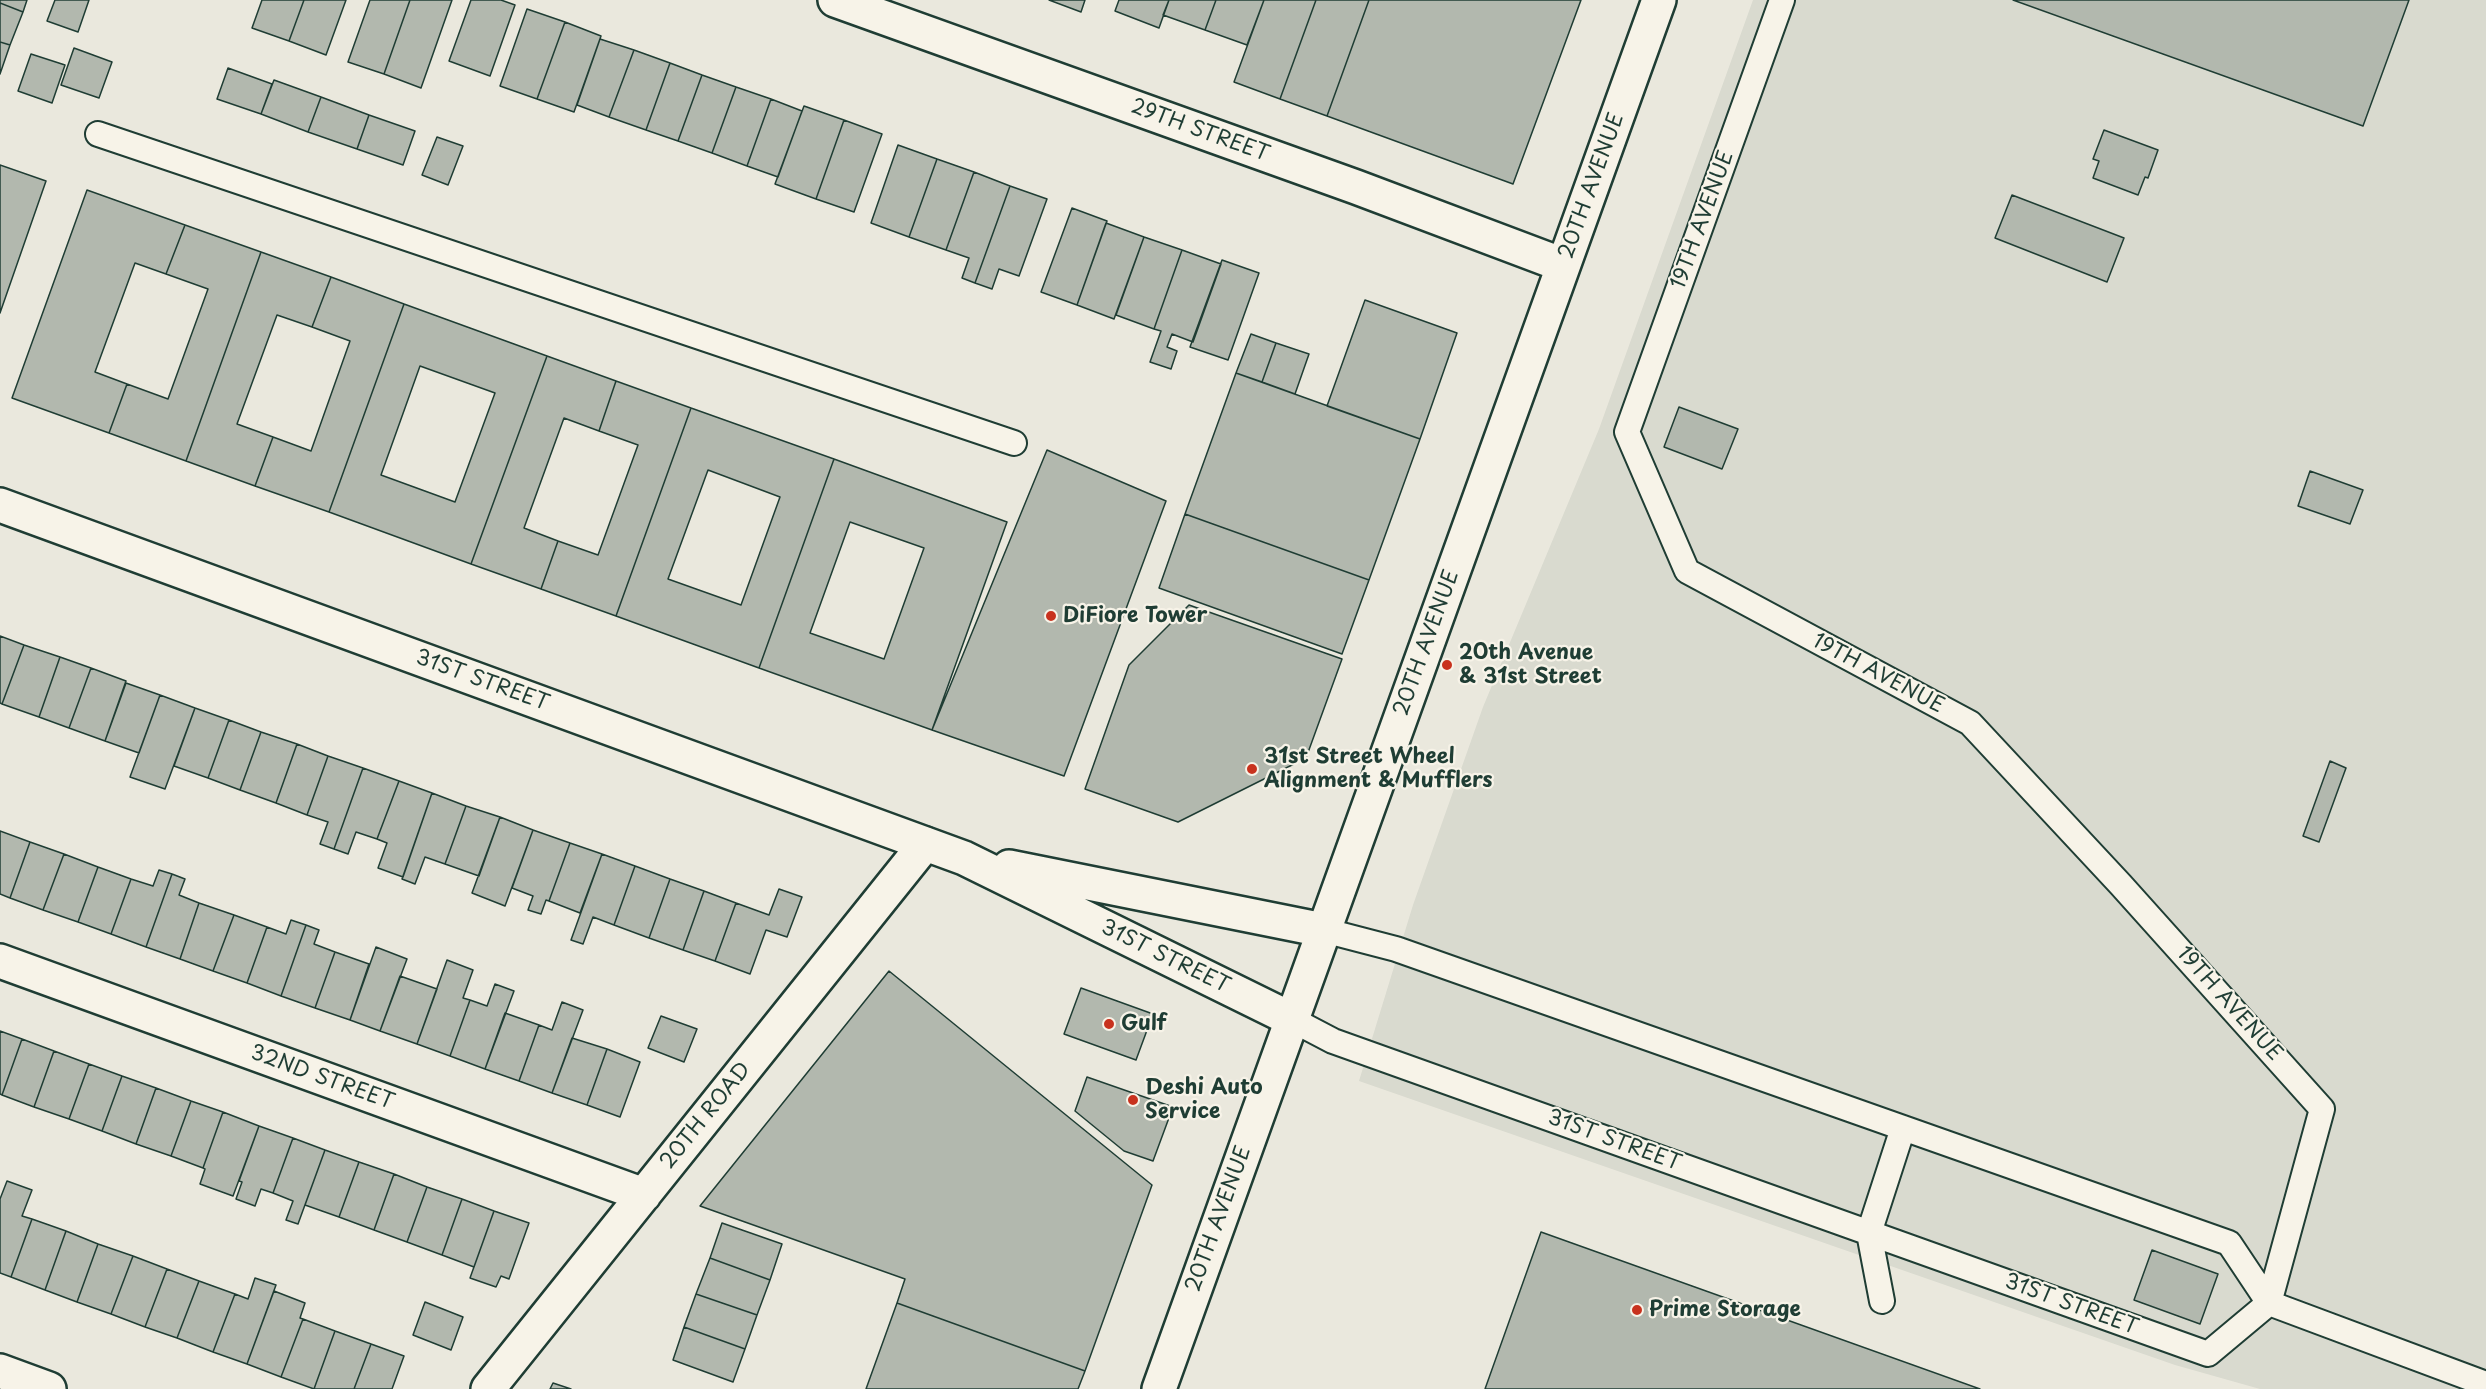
<!DOCTYPE html>
<style>
body{margin:0}
canvas{display:block;background:#eae8dd}
</style>
<canvas width="2486" height="1389"></canvas>
<script>
const c = document.querySelector('canvas').getContext('2d');
c.lineJoin = 'round';
function paint(path, color) { c.fillStyle = color; c.fill(path, 'evenodd'); }
function stroke(path, color, width, dash) { c.strokeStyle = color; c.lineWidth = width; c.lineCap = dash ? 'butt' : 'round'; c.setLineDash(dash || []); c.stroke(path); }
function label(font, color, halo, rows, align = 'center') {
  c.font = font + ' "Playpen Sans",sans-serif'; c.lineWidth = 4.5; c.setLineDash([]); c.textBaseline = 'middle'; c.strokeStyle = halo; c.fillStyle = color; for (const [text, x, y, turn = 0] of rows) {
    c.save(); c.translate(x, y); c.rotate((+turn || 0) * Math.PI / 180); c.textAlign = isNaN(turn) ? turn : align; if (halo) c.strokeText(text, 0, 0); c.fillText(text, 0, 0); c.restore();
  }
}
paint(new Path2D(`
 M 1753,0 L 2486,0 L 2486,1389 L 2260,1389 L 2175,1365 L 1359,1081 L 1413,905 L 1483,707 L 1599,429 Z`), '#d9dacf');
const building = new Path2D(`
 M 0,0 L 27,0 L 23,12 L 0,3 Z
 M 55,0 L 89,0 L 78,32 L 47,21 Z
 M 262,0 L 304,0 L 289,41 L 252,28 Z
 M 304,0 L 346,0 L 326,55 L 289,41 Z
 M 370,0 L 410,0 L 384,74 L 348,62 Z
 M 410,0 L 452,0 L 421,88 L 384,74 Z
 M 471,0 L 501,0 L 515,5 L 490,76 L 449,61 Z
 M 1049,0 L 1085,0 L 1081,12 Z
 M 1119,0 L 1169,0 L 1159,28 L 1115,11 Z
 M 1169,0 L 1216,0 L 1205,30 L 1163,15 Z
 M 1216,0 L 1264,0 L 1247,45 L 1205,30 Z
 M 1264,0 L 1316,0 L 1280,99 L 1234,82 Z
 M 1316,0 L 1369,0 L 1327,116 L 1280,99 Z
 M 1369,0 L 1581,0 L 1513,184 L 1327,116 Z
 M 2013,0 L 2409,0 L 2363,126 Z
 M 0,3 L 23,12 L 10,45 L 0,42 Z
 M 527,9 L 565,22 L 537,99 L 500,86 Z
 M 565,22 L 601,36 L 574,112 L 537,99 Z
 M 600,39 L 634,50 L 609,117 L 577,105 Z
 M 0,42 L 10,45 L 0,74 Z
 M 74,48 L 112,62 L 99,98 L 61,85 Z
 M 634,50 L 670,63 L 646,130 L 609,117 Z
 M 31,54 L 65,65 L 52,103 L 18,91 Z
 M 670,63 L 702,75 L 678,141 L 646,130 Z
 M 228,68 L 272,84 L 261,114 L 217,99 Z
 M 702,75 L 736,87 L 712,153 L 678,141 Z
 M 274,80 L 321,97 L 308,132 L 261,114 Z
 M 736,87 L 771,99 L 747,166 L 712,153 Z
 M 321,97 L 369,115 L 357,149 L 308,132 Z
 M 771,99 L 802,111 L 778,177 L 747,166 Z
 M 804,106 L 844,120 L 816,199 L 775,184 Z
 M 369,115 L 415,131 L 403,165 L 357,149 Z
 M 844,120 L 882,134 L 854,212 L 816,199 Z
 M 2104,130 L 2158,150 L 2148,178 L 2145,177 L 2138,195 L 2093,178 L 2099,161 L 2093,159 Z
 M 437,137 L 463,146 L 448,185 L 422,175 Z
 M 898,145 L 937,159 L 909,237 L 871,223 Z
 M 937,159 L 974,172 L 946,250 L 909,237 Z
 M 0,165 L 46,181 L 0,313 Z
 M 974,172 L 1010,186 L 975,283 L 962,278 L 969,258 L 946,250 Z
 M 1010,186 L 1047,199 L 1019,276 L 999,269 L 992,289 L 975,283 Z
 M 87,190 L 185,225 L 166,274 L 135,263 L 95,372 L 127,384 L 109,433 L 12,398 Z
 M 2012,195 L 2124,238 L 2107,282 L 1995,238 Z
 M 1072,208 L 1107,221 L 1077,305 L 1041,292 Z
 M 1106,223 L 1144,237 L 1114,319 L 1077,305 Z
 M 185,225 L 261,252 L 186,461 L 109,433 L 127,384 L 168,399 L 208,289 L 166,274 Z
 M 1144,237 L 1182,250 L 1154,329 L 1116,315 Z
 M 1182,250 L 1221,264 L 1193,342 L 1172,334 L 1167,347 L 1177,351 L 1171,369 L 1150,362 L 1161,331 L 1154,329 Z
 M 261,252 L 331,277 L 312,327 L 277,315 L 237,424 L 273,437 L 255,486 L 186,461 Z
 M 1222,260 L 1259,273 L 1228,360 L 1190,347 Z
 M 331,277 L 404,304 L 329,512 L 255,486 L 273,437 L 311,451 L 350,341 L 312,327 Z
 M 1365,300 L 1457,333 L 1420,439 L 1327,406 Z
 M 404,304 L 547,356 L 471,564 L 329,512 ZM 420,366 L 495,393 L 455,502 L 381,475 Z
 M 1251,334 L 1276,343 L 1262,382 L 1236,373 Z
 M 1276,343 L 1309,354 L 1295,394 L 1262,382 Z
 M 547,356 L 616,381 L 599,431 L 564,418 L 524,528 L 558,541 L 541,589 L 471,564 Z
 M 1236,373 L 1420,439 L 1369,580 L 1185,514 Z
 M 616,381 L 691,408 L 616,616 L 541,589 L 558,541 L 598,555 L 638,445 L 599,431 Z
 M 1679,407 L 1738,429 L 1722,469 L 1664,447 Z
 M 691,408 L 834,459 L 759,668 L 616,616 ZM 708,470 L 780,497 L 741,605 L 668,579 Z
 M 1047,450 L 1166,501 L 1064,776 L 932,730 Z
 M 834,459 L 1007,522 L 932,730 L 759,668 ZM 850,522 L 924,548 L 884,659 L 810,633 Z
 M 2310,471 L 2363,490 L 2350,524 L 2298,506 Z
 M 1185,514 L 1369,580 L 1342,654 L 1159,588 Z
 M 1189,605 L 1342,659 L 1306,758 L 1178,822 L 1085,789 L 1129,665 Z
 M 0,636 L 24,645 L 2,704 L 0,703 Z
 M 24,645 L 60,657 L 39,717 L 2,704 Z
 M 60,657 L 91,668 L 69,728 L 39,717 Z
 M 91,668 L 126,681 L 105,741 L 69,728 Z
 M 126,683 L 160,695 L 139,753 L 105,741 Z
 M 160,695 L 195,708 L 165,789 L 130,777 Z
 M 195,708 L 229,720 L 208,778 L 174,766 Z
 M 229,720 L 261,732 L 240,790 L 208,778 Z
 M 261,732 L 297,744 L 276,803 L 240,790 Z
 M 297,744 L 328,756 L 307,815 L 276,803 Z
 M 328,756 L 363,768 L 334,849 L 320,844 L 328,822 L 307,815 Z
 M 2330,761 L 2346,768 L 2319,842 L 2303,836 Z
 M 363,768 L 399,781 L 377,839 L 356,832 L 348,854 L 334,849 Z
 M 399,781 L 432,793 L 403,877 L 378,868 L 387,843 L 377,839 Z
 M 432,793 L 466,806 L 445,864 L 425,857 L 415,884 L 402,879 Z
 M 466,806 L 500,817 L 479,876 L 445,864 Z
 M 500,817 L 533,830 L 505,906 L 472,893 Z
 M 533,830 L 570,843 L 549,901 L 546,900 L 541,914 L 528,910 L 533,896 L 512,888 Z
 M 0,831 L 30,842 L 10,898 L 0,894 Z
 M 30,842 L 64,854 L 43,910 L 10,898 Z
 M 570,843 L 602,854 L 580,913 L 549,901 Z
 M 64,854 L 98,867 L 78,922 L 43,910 Z
 M 602,854 L 635,866 L 614,925 L 593,917 L 583,944 L 571,940 Z
 M 635,866 L 670,879 L 649,938 L 614,925 Z
 M 98,867 L 131,879 L 111,934 L 78,922 Z
 M 159,870 L 172,874 L 146,947 L 111,934 L 131,879 L 153,886 Z
 M 172,874 L 185,879 L 179,895 L 199,903 L 180,959 L 146,947 Z
 M 670,879 L 704,891 L 683,950 L 649,938 Z
 M 779,889 L 802,897 L 787,937 L 766,930 L 750,974 L 715,961 L 736,903 L 769,915 Z
 M 704,891 L 736,903 L 715,961 L 683,950 Z
 M 199,903 L 234,915 L 213,971 L 180,959 Z
 M 234,915 L 267,927 L 247,983 L 213,971 Z
 M 291,920 L 306,925 L 281,996 L 247,983 L 267,927 L 286,934 Z
 M 306,925 L 319,930 L 314,944 L 335,952 L 315,1008 L 281,996 Z
 M 376,947 L 407,959 L 380,1031 L 350,1020 Z
 M 335,952 L 369,964 L 350,1020 L 315,1008 Z
 M 447,960 L 473,970 L 463,998 L 470,1000 L 450,1056 L 417,1044 Z
 M 889,971 L 1152,1185 L 1085,1371 L 897,1303 L 905,1279 L 700,1206 Z
 M 400,976 L 437,989 L 417,1044 L 380,1031 Z
 M 495,984 L 514,991 L 485,1069 L 450,1056 L 470,1000 L 487,1006 Z
 M 1081,988 L 1153,1014 L 1136,1060 L 1064,1034 Z
 M 562,1002 L 583,1010 L 552,1093 L 519,1081 L 539,1025 L 552,1030 Z
 M 505,1013 L 539,1025 L 519,1081 L 485,1069 Z
 M 661,1016 L 697,1029 L 684,1062 L 648,1048 Z
 M 0,1031 L 22,1039 L 2,1095 L 0,1094 Z
 M 572,1038 L 607,1049 L 587,1105 L 552,1093 Z
 M 22,1039 L 54,1051 L 34,1107 L 2,1095 Z
 M 607,1049 L 640,1062 L 620,1117 L 587,1105 Z
 M 54,1051 L 89,1064 L 69,1119 L 34,1107 Z
 M 89,1064 L 122,1076 L 102,1131 L 69,1119 Z
 M 122,1076 L 156,1088 L 136,1144 L 102,1131 Z
 M 1087,1077 L 1173,1107 L 1153,1161 L 1124,1151 L 1075,1111 Z
 M 156,1088 L 191,1101 L 171,1156 L 136,1144 Z
 M 191,1101 L 223,1112 L 203,1168 L 171,1156 Z
 M 223,1112 L 259,1126 L 233,1196 L 200,1184 L 205,1169 L 203,1168 Z
 M 259,1126 L 293,1138 L 273,1193 L 261,1189 L 255,1206 L 236,1199 L 242,1182 L 239,1181 Z
 M 293,1138 L 325,1150 L 298,1224 L 286,1220 L 293,1201 L 273,1193 Z
 M 325,1150 L 359,1162 L 339,1217 L 305,1205 Z
 M 359,1162 L 394,1174 L 374,1230 L 339,1217 Z
 M 394,1174 L 427,1187 L 407,1242 L 374,1230 Z
 M 7,1181 L 32,1190 L 22,1216 L 32,1219 L 11,1277 L 0,1273 L 0,1199 Z
 M 427,1187 L 462,1199 L 442,1255 L 407,1242 Z
 M 462,1199 L 494,1211 L 474,1267 L 442,1255 Z
 M 494,1211 L 529,1223 L 509,1279 L 501,1276 L 496,1287 L 470,1278 Z
 M 32,1219 L 66,1231 L 45,1290 L 11,1277 Z
 M 722,1223 L 782,1244 L 770,1280 L 710,1258 Z
 M 66,1231 L 98,1244 L 77,1302 L 45,1290 Z
 M 1541,1232 L 1980,1389 L 1485,1389 Z
 M 98,1244 L 133,1256 L 111,1314 L 77,1302 Z
 M 2152,1250 L 2218,1274 L 2200,1324 L 2134,1300 Z
 M 133,1256 L 167,1269 L 145,1327 L 111,1314 Z
 M 710,1258 L 770,1280 L 757,1315 L 696,1294 Z
 M 167,1269 L 199,1281 L 177,1338 L 145,1327 Z
 M 255,1278 L 276,1285 L 247,1364 L 213,1352 L 235,1294 L 248,1299 Z
 M 199,1281 L 235,1294 L 213,1352 L 177,1338 Z
 M 274,1291 L 305,1303 L 300,1318 L 303,1319 L 281,1377 L 247,1364 Z
 M 696,1294 L 757,1315 L 745,1349 L 684,1327 Z
 M 425,1302 L 463,1317 L 451,1350 L 413,1335 Z
 M 897,1303 L 1085,1371 L 1078,1389 L 866,1389 Z
 M 303,1319 L 335,1331 L 314,1389 L 281,1377 Z
 M 684,1327 L 745,1349 L 733,1382 L 673,1360 Z
 M 335,1331 L 371,1344 L 354,1389 L 314,1389 Z
 M 371,1344 L 404,1356 L 392,1389 L 354,1389 Z
 M 553,1383 L 571,1389 L 550,1389 Z`);
paint(building, '#b2b8ae');
stroke(building, '#1f3d34', 1.5);
const service = new Path2D(`
 M 1782,0 L 1627,432 L 1687,571 L 1970,723 L 2121,885 L 2322,1109 L 2269,1303
 M 98,134 L 1014,443
 M 1323,930 L 1396,949 L 2229,1243 L 2269,1303 L 2486,1384
 M 1291,1019 L 1333,1041 L 2208,1354 L 2269,1303
 M 1882,1301 L 1869,1233 L 1903,1128`);
const minor = new Path2D(`
 M 835,0 L 1356,187 L 1563,265
 M 0,961 L 644,1195
 M 0,1371 L 49,1389
 M 488,1389 L 925,844
 M 1159,1389 L 1659,0`);
const tertiary = new Path2D(`
 M 0,505 L 964,858 L 1291,1019
 M 1009,867 L 1323,930`);
stroke(service, '#1f3d34', 28);
stroke(minor, '#1f3d34', 38);
stroke(tertiary, '#1f3d34', 38);
stroke(service, '#f7f3e8', 24);
stroke(minor, '#f7f3e8', 33);
stroke(tertiary, '#f7f3e8', 33);
for (const [x, y, r, color] of [
 [1051,616,6,"#c8321e"],
 [1447,665,6,"#c8321e"],
 [1252,769,6,"#c8321e"],
 [1109,1024,6,"#c8321e"],
 [1133,1100,6,"#c8321e"],
 [1637,1310,6,"#c8321e"]
]) { const dot = new Path2D(); dot.arc(x, y, r, 0, 2 * Math.PI); c.fillStyle = color; c.fill(dot); stroke(dot, '#f7f3e8', 2); }
label('21px', '#1f3d34', '#f7f3e8', [
 ["29TH STREET",1200,131,20],
 ["20TH AVENUE",1592,186,-70],
 ["19TH AVENUE",1703,220,-70],
 ["20TH AVENUE",1427,643,-70],
 ["19TH AVENUE",1878,674,28],
 ["31ST STREET",482,681,20],
 ["31ST STREET",1165,957,26],
 ["19TH AVENUE",2229,1004,48],
 ["32ND STREET",322,1078,20],
 ["20TH ROAD",706,1116,-51],
 ["31ST STREET",1614,1141,20],
 ["20TH AVENUE",1219,1219,-70],
 ["31ST STREET",2071,1305,20]
]);
label('bold 21px', '#1f3d34', '#f7f3e8', [
 ["DiFiore Tower",1063,616],
 ["20th Avenue",1459,653],
 ["& 31st Street",1459,677],
 ["31st Street Wheel",1264,757],
 ["Alignment & Mufflers",1264,781],
 ["Gulf",1121,1024],
 ["Deshi Auto",1145,1088],
 ["Service",1145,1112],
 ["Prime Storage",1649,1310]
], 'left');
</script>
